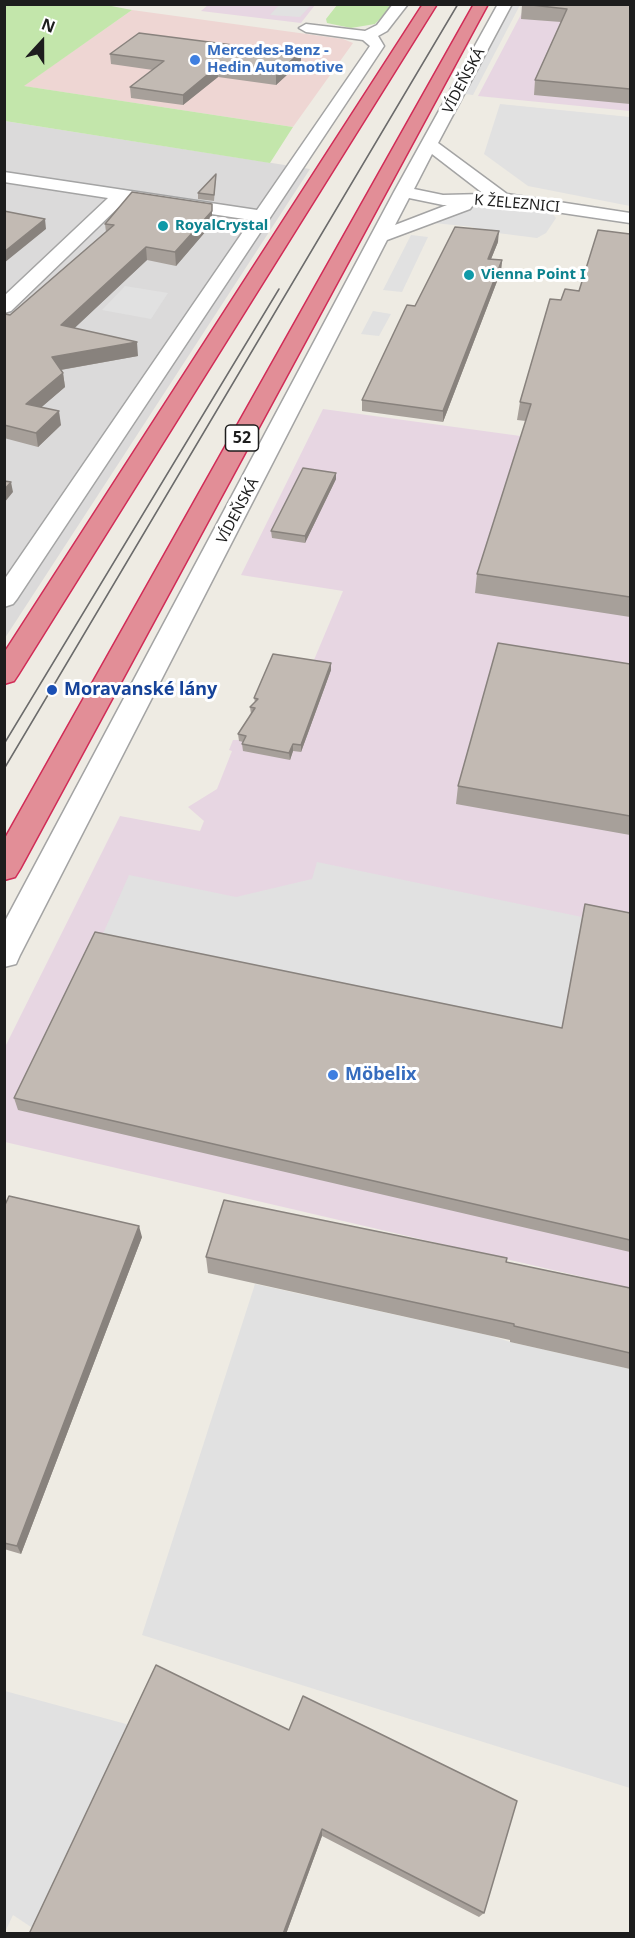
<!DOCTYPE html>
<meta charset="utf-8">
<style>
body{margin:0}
#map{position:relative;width:635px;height:1938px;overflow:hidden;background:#eeebe3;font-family:"Noto Sans",sans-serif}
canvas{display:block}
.frame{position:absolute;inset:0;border:6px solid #1d1d1d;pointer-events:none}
.north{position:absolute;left:12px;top:12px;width:60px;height:60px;-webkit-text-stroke:4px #fff;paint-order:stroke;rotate:21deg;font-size:16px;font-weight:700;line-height:24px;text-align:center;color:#1d1d1d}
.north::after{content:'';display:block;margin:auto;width:21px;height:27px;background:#1d1d1d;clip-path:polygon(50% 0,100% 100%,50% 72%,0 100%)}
</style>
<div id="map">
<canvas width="635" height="1938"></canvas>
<div class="frame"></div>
<div class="north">N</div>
</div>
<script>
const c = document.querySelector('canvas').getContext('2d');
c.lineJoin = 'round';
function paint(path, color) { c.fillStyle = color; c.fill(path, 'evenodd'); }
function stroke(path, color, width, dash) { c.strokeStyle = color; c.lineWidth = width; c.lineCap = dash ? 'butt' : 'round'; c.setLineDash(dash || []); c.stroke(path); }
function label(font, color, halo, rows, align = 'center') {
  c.font = font + ' "Noto Sans",sans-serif'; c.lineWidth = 6; c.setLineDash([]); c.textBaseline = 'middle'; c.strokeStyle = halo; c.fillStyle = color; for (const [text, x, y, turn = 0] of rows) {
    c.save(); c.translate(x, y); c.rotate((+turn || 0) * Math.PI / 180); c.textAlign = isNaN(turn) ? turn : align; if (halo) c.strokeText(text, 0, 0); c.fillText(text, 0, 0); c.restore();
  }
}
paint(new Path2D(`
 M 5,121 L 310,169 L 5,638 Z`), '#dbdada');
paint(new Path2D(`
 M 132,10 L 343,39 L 353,43 L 293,127 L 23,86 Z`), '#eed6d3');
paint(new Path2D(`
 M 209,4 L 315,5 L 301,23 L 201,11 Z
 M 526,5 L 630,5 L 630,111 L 478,96 Z
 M 323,409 L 630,451 L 630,1288 L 5,1142 L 4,1049 L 120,816 L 200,831 L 204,821 L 188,807 L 217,789 L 232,751 L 229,750 L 233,740 L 239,740 L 250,714 L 311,667 L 343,591 L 241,575 Z`), '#e7d6e2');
paint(new Path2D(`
 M 101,4 L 132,10 L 24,86 L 293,127 L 270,163 L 5,121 L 5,5 Z
 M 337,5 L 393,5 L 375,24 L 351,28 L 327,23 L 326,19 Z`), '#c3e6ab');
paint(new Path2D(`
 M 279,5 L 279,4 L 311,5 L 300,17 L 270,15 Z
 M 506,5 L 520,5 L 473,95 L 457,93 Z
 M 500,104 L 630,117 L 630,206 L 528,186 L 484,154 Z
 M 503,203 L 549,210 L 556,218 L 546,233 L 537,238 L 474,230 L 473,227 L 434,223 L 476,206 Z
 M 411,235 L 428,237 L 402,292 L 383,290 Z
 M 125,286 L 168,293 L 151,319 L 102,310 Z
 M 373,311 L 391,314 L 379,336 L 361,334 Z
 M 317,862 L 582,917 L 559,1041 L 98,945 L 129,875 L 236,897 L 312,879 Z
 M 255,1284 L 492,1336 L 510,1342 L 630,1369 L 630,1788 L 142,1635 Z
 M 5,1691 L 137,1727 L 40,1933 L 13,1915 L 5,1932 Z`), '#e1e1e1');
const minor = new Path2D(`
 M 393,4 L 408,4 L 387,31 L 378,36 L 384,46 L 17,599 L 13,604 L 4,607 L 4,580 L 251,220 L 125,201 L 11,311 L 4,313 L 4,296 L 108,198 L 4,182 L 4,172 L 257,210 L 370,46 L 363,40 L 306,32 L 299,28 L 306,24 L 365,31 L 377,25 Z
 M 498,4 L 512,4 L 438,143 L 507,194 L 630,213 L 630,223 L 502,204 L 473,205 L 470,209 L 387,240 L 20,955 L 16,964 L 4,967 L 4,923 L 394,192 ZM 432,154 L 484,194 L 443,195 L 414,189 ZM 409,198 L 443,205 L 447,205 L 395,225 Z`);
const highway = new Path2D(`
 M 423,4 L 437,4 L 18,675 L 14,681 L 4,684 L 4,653 Z
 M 474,4 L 488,4 L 20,869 L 15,877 L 4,880 L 4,840 Z`);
stroke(minor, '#a4a4a4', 3);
stroke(highway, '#d12c57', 3);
paint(minor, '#fff');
paint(highway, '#e28e97');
stroke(new Path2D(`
 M 4,744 L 279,289
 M 4,769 L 458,4`), '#6b6b6b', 1.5);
paint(new Path2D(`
 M 630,4 L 630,104 L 534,95 L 535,80 L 561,22 L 521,19 L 522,5 Z
 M 256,48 L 301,52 L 301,62 L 276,85 L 218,77 L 183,105 L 131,98 L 130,87 L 153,70 L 111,64 L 110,54 Z
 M 216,174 L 214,201 L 198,199 L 198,193 Z
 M 213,217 L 212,224 L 176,266 L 147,260 L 74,328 L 138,356 L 61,370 L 63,373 L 65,387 L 41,407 L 61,425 L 38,447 L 4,438 L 4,315 L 10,315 L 106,232 L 105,224 Z
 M 630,234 L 630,617 L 475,593 L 477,574 L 526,421 L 517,420 L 520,402 L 561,300 L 579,291 Z
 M 498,242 L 491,259 L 502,260 L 501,271 L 443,422 L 362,411 L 362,400 L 415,306 Z
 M 336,473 L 336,479 L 305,543 L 272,538 L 271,531 Z
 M 630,664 L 630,835 L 456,804 L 458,786 Z
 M 331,670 L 301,752 L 293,751 L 290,760 L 243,751 L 242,744 L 243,742 L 239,741 L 238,734 L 251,714 L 250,707 L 255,702 L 254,698 Z
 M 585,904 L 630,913 L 630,1252 L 18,1110 L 14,1098 L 562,1028 Z
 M 4,1207 L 142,1237 L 21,1554 L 4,1549 Z
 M 206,1257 L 506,1262 L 630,1288 L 630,1369 L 510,1342 L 510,1340 L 208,1273 Z
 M 156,1665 L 484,1913 L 479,1917 L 322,1836 L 286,1934 L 29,1934 Z`), '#a7a09a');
paint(new Path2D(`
 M 301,52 L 301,62 L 276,85 L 276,74 Z
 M 218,66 L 218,77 L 183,105 L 183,95 Z
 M 212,204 L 212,224 L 176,266 L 175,252 Z
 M 45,219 L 46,229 L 4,263 L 4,252 Z
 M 499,231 L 498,242 L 487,269 L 488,259 Z
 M 146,247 L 147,260 L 63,339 L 61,325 Z
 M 502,260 L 501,271 L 443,422 L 443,411 Z
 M 137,342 L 138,356 L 54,371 L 52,357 Z
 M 63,373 L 65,387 L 29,418 L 26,404 Z
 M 59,411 L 61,425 L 38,447 L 36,433 Z
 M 336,473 L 336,479 L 305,543 L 305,536 Z
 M 11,482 L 13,492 L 4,503 L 4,490 Z
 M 331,663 L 331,670 L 301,752 L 301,745 Z
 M 293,744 L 293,751 L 290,760 L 289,753 Z
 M 139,1226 L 142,1237 L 21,1554 L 17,1546 Z
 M 322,1829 L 322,1836 L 286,1934 L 283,1934 Z`), '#88827d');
const building = new Path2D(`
 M 630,4 L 630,89 L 535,80 L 567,9 L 523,4 Z
 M 139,33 L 256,48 L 258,46 L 301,52 L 276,74 L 218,66 L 183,95 L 130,87 L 164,61 L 110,54 Z
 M 216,174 L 214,195 L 198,193 Z
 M 132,192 L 212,204 L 212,211 L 175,252 L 146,247 L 61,325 L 137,342 L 52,357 L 63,373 L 26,404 L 59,411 L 36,433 L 4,425 L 4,315 L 5,314 L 10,315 L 114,225 L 105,224 Z
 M 4,211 L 45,219 L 4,252 Z
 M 455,227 L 499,231 L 488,259 L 502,260 L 443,411 L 362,400 L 407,305 L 415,306 Z
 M 598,230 L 630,234 L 630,597 L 477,574 L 531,404 L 520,402 L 550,299 L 561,300 L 565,289 L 579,291 Z
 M 303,468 L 336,473 L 305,536 L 271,531 Z
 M 4,481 L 11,482 L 4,490 Z
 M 498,643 L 630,664 L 630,816 L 458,786 Z
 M 273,654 L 331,663 L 301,745 L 293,744 L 289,753 L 242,744 L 246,736 L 238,734 L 255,708 L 250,707 L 258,699 L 254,698 Z
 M 585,904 L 630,913 L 630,1240 L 14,1098 L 95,932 L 562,1028 Z
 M 9,1196 L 139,1226 L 17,1546 L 4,1543 L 4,1207 Z
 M 224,1200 L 507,1258 L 506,1262 L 630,1288 L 630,1353 L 514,1326 L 514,1324 L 206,1257 Z
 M 156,1665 L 289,1730 L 303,1696 L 517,1801 L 484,1913 L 322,1829 L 283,1934 L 29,1934 Z`);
paint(building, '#c2bab3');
stroke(building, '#88827d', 1.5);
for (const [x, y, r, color] of [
 [195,60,6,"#3f7fe0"],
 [163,226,6,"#0f9aa8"],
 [469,275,6,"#0f9aa8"],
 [52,690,6,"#1a4fb4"],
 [333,1075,6,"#3f7fe0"]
]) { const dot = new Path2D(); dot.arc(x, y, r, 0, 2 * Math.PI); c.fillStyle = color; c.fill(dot); stroke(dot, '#fff', 2); }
label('bold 15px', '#366cbe', '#fff', [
 ["Mercedes-Benz -",207,51],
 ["Hedin Automotive",207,68]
], 'left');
label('15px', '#1d1d1d', '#fff', [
 ["VÍDEŇSKÁ",464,81,-62],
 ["K ŽELEZNICI",517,204,5],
 ["VÍDEŇSKÁ",238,511,-62]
]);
label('bold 15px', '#0d838f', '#fff', [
 ["RoyalCrystal",175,226],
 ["Vienna Point I",481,275]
], 'left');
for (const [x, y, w] of [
 [242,438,33]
]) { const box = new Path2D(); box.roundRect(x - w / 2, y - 13, w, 26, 4.5); c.fillStyle = '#fff'; c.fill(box); stroke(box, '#1d1d1d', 1.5); }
label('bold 16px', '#1d1d1d', null, [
 ["52",242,438]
]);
label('bold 18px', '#164399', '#fff', [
 ["Moravanské lány",64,690]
], 'left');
label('bold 18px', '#366cbe', '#fff', [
 ["Möbelix",345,1075]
], 'left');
</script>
